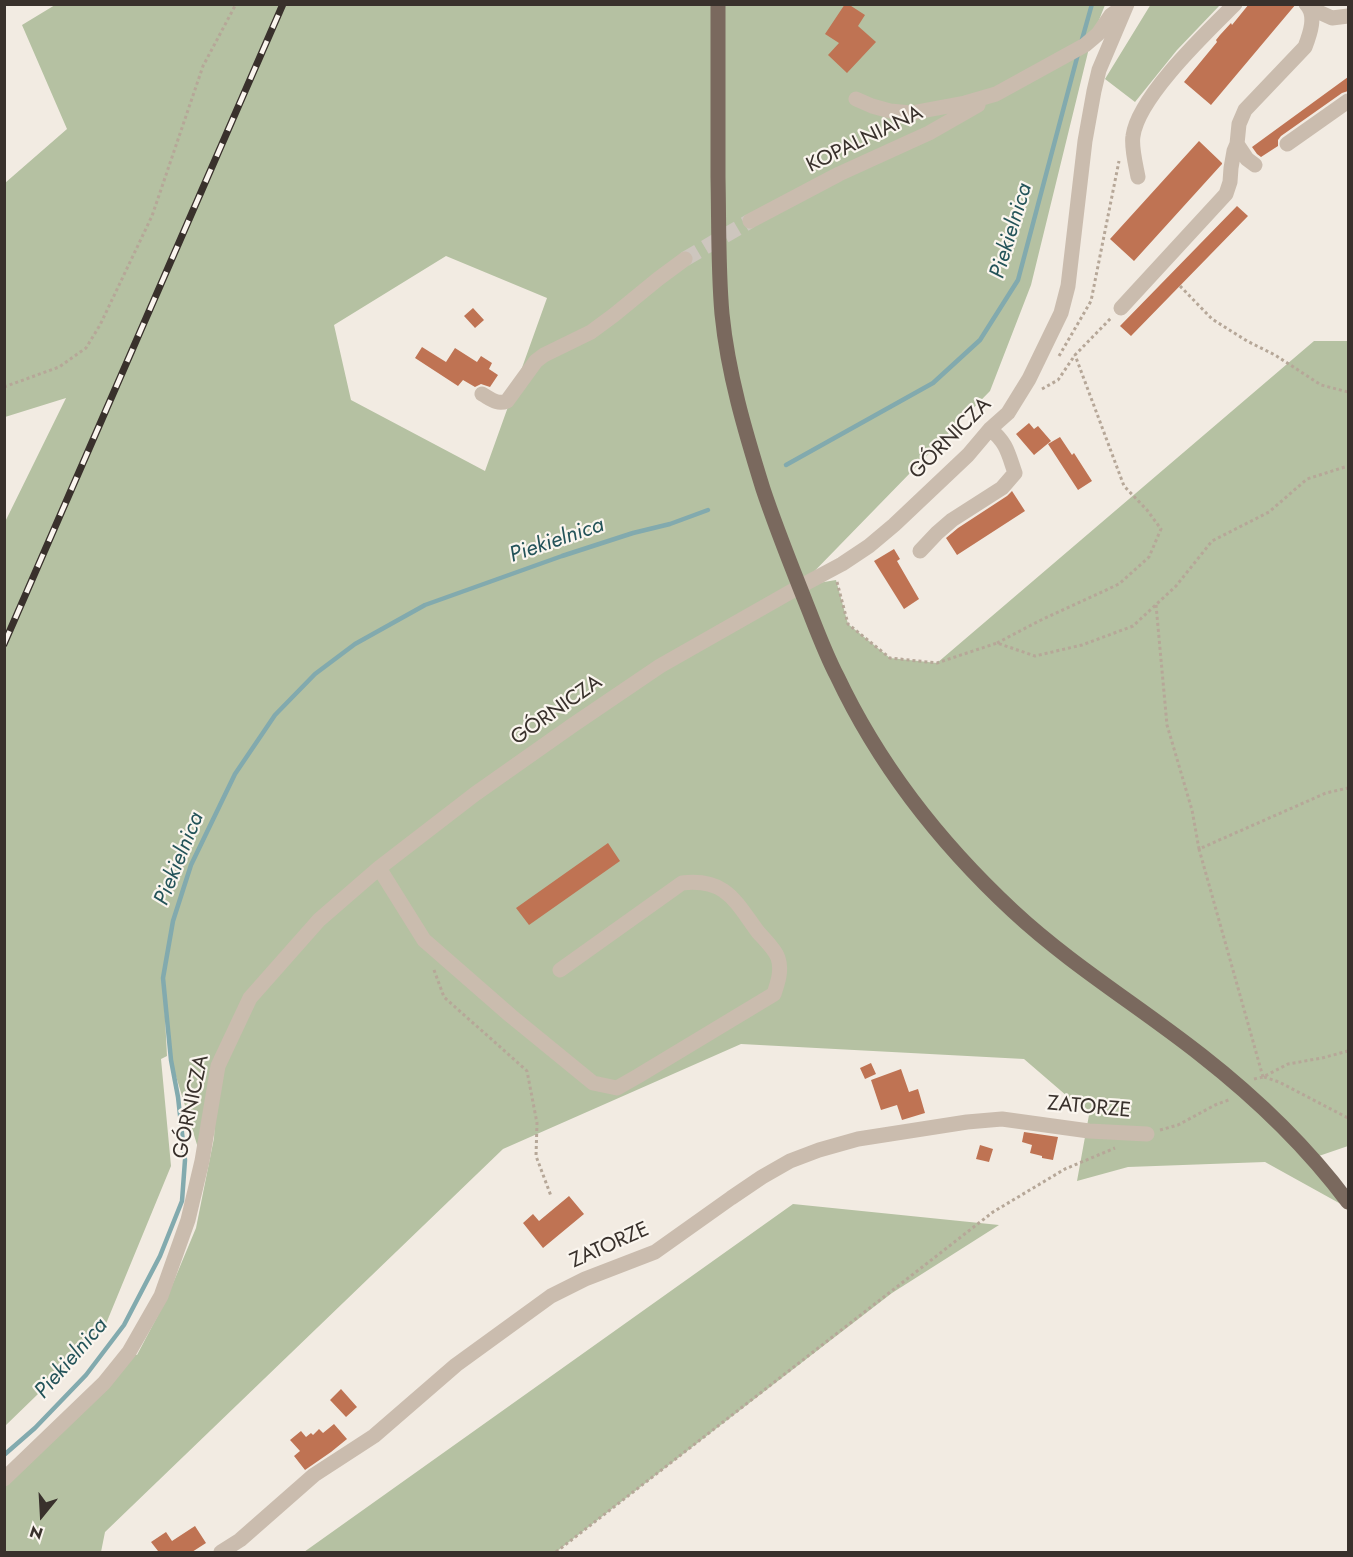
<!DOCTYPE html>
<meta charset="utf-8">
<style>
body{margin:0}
#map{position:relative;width:1353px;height:1557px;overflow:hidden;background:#f2ebe2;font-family:Jost,sans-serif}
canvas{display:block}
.frame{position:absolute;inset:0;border:6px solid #39312c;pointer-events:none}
.north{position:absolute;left:12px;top:1485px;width:60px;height:60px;-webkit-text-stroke:4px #faf5ee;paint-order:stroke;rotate:198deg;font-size:16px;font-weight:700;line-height:24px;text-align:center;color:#39312c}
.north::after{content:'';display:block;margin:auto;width:21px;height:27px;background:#39312c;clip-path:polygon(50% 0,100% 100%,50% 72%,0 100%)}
</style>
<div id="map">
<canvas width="1353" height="1557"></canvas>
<div class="frame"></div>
<div class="north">N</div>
</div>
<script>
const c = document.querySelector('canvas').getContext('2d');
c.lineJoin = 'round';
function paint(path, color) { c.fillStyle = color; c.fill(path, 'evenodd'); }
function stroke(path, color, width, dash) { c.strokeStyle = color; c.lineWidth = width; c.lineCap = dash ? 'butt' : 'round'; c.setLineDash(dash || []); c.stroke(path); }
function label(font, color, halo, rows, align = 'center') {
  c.font = font + ' Jost,sans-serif'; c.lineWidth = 4.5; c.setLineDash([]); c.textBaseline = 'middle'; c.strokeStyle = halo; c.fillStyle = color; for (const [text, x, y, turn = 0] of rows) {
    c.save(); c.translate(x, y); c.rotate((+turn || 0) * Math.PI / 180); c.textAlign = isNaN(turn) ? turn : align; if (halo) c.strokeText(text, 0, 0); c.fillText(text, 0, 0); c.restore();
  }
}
paint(new Path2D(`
 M 1151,4 L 1220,5 L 1177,50 L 1135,102 L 1105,79 Z
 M 55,5 L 1105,5 L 1091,40 L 1031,285 L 990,391 L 800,586 L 836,580 L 848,624 L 890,658 L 937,663 L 1314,341 L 1348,341 L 1348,1146 L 1313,1158 L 1348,1208 L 1265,1162 L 1128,1167 L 1077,1181 L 1089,1115 L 1024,1059 L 741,1044 L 503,1149 L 105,1532 L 101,1552 L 5,1552 L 5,1479 L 129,1352 L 137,1355 L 166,1300 L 196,1228 L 214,1138 L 217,1074 L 202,1161 L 171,1060 L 164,997 L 167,1056 L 161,1059 L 171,1166 L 103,1331 L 5,1426 L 4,524 L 66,398 L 5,417 L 5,183 L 67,129 L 22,25 ZM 446,256 L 547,298 L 485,471 L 351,400 L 334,325 Z
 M 793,1204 L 999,1225 L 892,1293 L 556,1552 L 304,1552 Z`), '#b5c1a2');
stroke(new Path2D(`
 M 1081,43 L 1092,4
 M 786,465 L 933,383 L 980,340 L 1018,280 L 1078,54
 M 4,1455 L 35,1428 L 86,1375 L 124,1325 L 160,1256 L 182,1201 L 185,1160 L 178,1097 L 171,1060 L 163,978 L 173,921 L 191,865 L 235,774 L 275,715 L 315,674 L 355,644 L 425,605 L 562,556 L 633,533 L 670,524 L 708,510`), '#82aaae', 4.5);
paint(new Path2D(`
 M 845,4 L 848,4 L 865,15 L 858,26 L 876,42 L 847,73 L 828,55 L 839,43 L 825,34 Z
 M 1249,4 L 1296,4 L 1211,105 L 1184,82 L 1217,42 L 1216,40 L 1220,35 L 1231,23 L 1232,25 Z
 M 1348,77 L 1348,91 L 1342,93 L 1281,136 L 1278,140 L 1278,146 L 1261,157 L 1257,154 L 1252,147 Z
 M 1199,141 L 1222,163 L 1222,164 L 1134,261 L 1110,239 Z
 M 1237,206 L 1248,216 L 1131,336 L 1120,326 Z
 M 473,308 L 484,320 L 475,328 L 464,316 Z
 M 422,347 L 446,362 L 455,348 L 477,362 L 481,356 L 492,363 L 489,369 L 498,375 L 490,387 L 481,384 L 475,387 L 463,380 L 458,386 L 415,358 Z
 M 1029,423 L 1034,429 L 1038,426 L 1051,441 L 1034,455 L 1016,434 Z
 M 1060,437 L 1072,455 L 1074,453 L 1092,481 L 1078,490 L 1048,444 Z
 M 1012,491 L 1025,511 L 957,555 L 946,538 L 958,528 L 1007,496 Z
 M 894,549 L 900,559 L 897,561 L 919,599 L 904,609 L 874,561 Z
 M 608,843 L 620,861 L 529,925 L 516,908 Z
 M 871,1063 L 876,1074 L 865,1079 L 860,1068 Z
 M 901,1069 L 909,1092 L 918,1089 L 925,1113 L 902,1120 L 897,1105 L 881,1110 L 871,1080 Z
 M 1024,1132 L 1058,1137 L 1053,1160 L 1042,1158 L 1042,1156 L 1030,1153 L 1032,1145 L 1022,1142 Z
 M 980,1145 L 993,1149 L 989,1162 L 976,1159 Z
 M 569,1196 L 584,1214 L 543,1248 L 523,1223 L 533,1214 L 539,1221 Z
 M 341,1389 L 357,1407 L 346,1417 L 330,1400 Z
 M 334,1424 L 347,1439 L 331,1452 L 305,1470 L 294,1456 L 300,1451 L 290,1440 L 301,1431 L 306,1437 L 311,1433 L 313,1435 L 319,1429 L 323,1433 Z
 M 195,1526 L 206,1543 L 192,1552 L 155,1552 L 158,1551 L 151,1542 L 166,1532 L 172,1541 Z`), '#bf7353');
stroke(new Path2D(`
 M 685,259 L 750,221`), '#cdc6be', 15, [15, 8]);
stroke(new Path2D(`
 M 1180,286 L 1212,319 L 1247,341 L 1275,355 L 1321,385 L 1348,392
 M 1059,356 L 1091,301 L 1119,161
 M 4,387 L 59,367 L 86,348 L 100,325 L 152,216 L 203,66 L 236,4
 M 1042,389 L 1058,380 L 1075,355 L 1112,317
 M 837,582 L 848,624 L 890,658 L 937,663 L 997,643 L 1035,656 L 1082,645 L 1133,626 L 1176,586 L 1212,541 L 1269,512 L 1307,479 L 1348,466
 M 1156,605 L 1167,725 L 1192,810 L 1199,849
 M 997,643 L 1039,621 L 1119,584 L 1149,557 L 1161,529 L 1147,510 L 1124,486 L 1075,355
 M 434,970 L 444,997 L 527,1071 L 537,1123 L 536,1156 L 551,1196
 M 1263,1077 L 1199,849 L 1326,793 L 1348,788
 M 1264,1077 L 1279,1082 L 1348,1118
 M 1254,1079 L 1263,1077 L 1288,1064 L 1322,1058 L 1348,1051
 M 1160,1130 L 1178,1125 L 1215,1105 L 1231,1099
 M 556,1552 L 993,1212 L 1065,1169 L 1115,1148`), '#b6a798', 3, [3, 3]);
stroke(new Path2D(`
 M 1310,8 L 1332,18 L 1348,16
 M 856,99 L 872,106 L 890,111 L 911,113 L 965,103 L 996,94 L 1085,45 L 1098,34 L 1111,15 L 1118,10 L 1123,12
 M 1237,144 L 1247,159 L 1255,165
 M 1287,144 L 1348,101
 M 1138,177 C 1136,166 1131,147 1133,136 C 1138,97 1207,32 1235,4
 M 750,221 L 839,174 L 929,133 L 978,105
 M 1121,308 L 1226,194 L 1230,182 L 1231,168 L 1234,151 L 1237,144 L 1239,124 L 1245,110 L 1305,47 C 1310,34 1317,15 1306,4
 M 482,394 C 491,399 497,405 507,401 L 536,361 L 544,355 L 591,332 L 614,315 L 658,279 L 685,259
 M 920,551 L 937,533 L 952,520 L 1002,488 L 1015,473 C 1008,453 1007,443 990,429
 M 379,868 L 424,940 L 511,1016 L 593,1083 L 617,1088 L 638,1076 L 774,994 C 778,982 782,970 778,958 C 775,949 764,939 758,932 C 735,901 726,878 682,883 L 560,970
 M 4,1479 L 104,1383 L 129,1352 L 161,1296 L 188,1220 L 202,1161 L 218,1066 L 250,998 L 319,920 L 379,868 L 475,794 L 573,725 L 660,666 L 799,587 L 842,564 L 869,546 L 894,525 L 968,455 L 990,429 L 1008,413 L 1029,379 L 1061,313 L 1068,286 L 1085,141 L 1094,91 L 1099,70 L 1127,4
 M 221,1552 L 240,1540 L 314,1475 L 374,1436 L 456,1365 L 551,1296 L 585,1279 L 655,1252 L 731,1198 L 762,1177 L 790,1161 L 819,1150 L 858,1139 L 967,1122 L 1002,1119 L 1089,1131 L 1147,1134`), '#cabcae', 15);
stroke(new Path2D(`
 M 718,4 C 718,62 718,120 718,177 C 719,223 718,269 722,314 C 728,374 745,431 763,489 C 776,528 791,565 806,603 C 816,628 825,653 837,676 C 879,765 941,844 1013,911 C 1071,965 1139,1006 1201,1055 C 1256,1098 1307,1147 1348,1202`), '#7a695e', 15);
const rail = new Path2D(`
 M 4,644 L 283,4`);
stroke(rail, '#39312c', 7);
stroke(rail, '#faf5ee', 4.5, [14]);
label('21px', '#39312c', '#faf5ee', [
 ["KOPALNIANA",865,140,-26],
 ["GÓRNICZA",951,439,-45],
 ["GÓRNICZA",557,711,-35],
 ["GÓRNICZA",192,1107,-78],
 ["ZATORZE",1089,1108,5],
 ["ZATORZE",610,1246,-24]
]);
label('italic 22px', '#235359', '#faf5ee', [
 ["Piekielnica",1012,231,-73],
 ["Piekielnica",557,541,-19],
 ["Piekielnica",180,859,-68],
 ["Piekielnica",72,1359,-49]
]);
</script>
